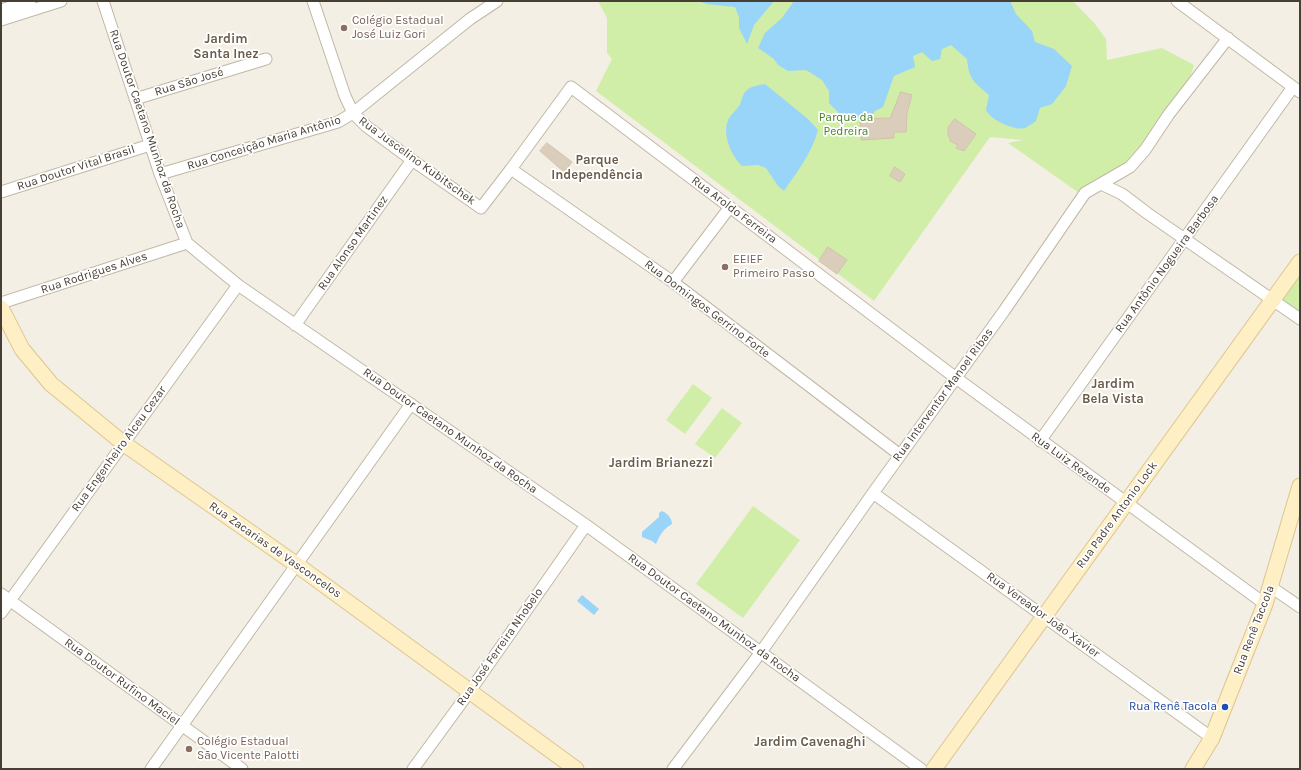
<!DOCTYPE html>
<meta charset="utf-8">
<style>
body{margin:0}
#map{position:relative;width:1301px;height:770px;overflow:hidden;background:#f4efe4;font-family:Karla,sans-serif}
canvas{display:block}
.frame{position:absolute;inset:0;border:2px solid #473f33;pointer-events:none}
</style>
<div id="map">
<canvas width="1301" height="770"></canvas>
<div class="frame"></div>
</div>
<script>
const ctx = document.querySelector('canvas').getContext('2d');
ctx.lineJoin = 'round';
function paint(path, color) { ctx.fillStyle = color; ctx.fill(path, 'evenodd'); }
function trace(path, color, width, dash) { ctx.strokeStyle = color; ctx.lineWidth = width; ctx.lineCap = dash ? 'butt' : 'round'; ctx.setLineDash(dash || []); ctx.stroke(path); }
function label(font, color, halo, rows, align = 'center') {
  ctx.font = font + ' Karla,sans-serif'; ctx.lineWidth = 3.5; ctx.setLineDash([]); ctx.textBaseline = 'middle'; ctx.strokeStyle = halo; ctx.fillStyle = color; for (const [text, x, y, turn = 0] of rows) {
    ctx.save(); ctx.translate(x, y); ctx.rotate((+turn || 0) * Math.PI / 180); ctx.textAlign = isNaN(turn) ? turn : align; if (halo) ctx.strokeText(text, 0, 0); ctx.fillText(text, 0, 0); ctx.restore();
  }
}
const green = new Path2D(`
 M 598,1 L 1073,1 L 1095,24 L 1106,39 L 1107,60 L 1162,48 L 1194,65 L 1189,80 L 1132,160 L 1079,193 L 1008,143 L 1023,140 L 990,137 L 874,301 L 596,91 L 612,59 L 607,53 L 607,18 Z
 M 1300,274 L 1300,313 L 1281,302 Z
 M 693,384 L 712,398 L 685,434 L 666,420 Z
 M 722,408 L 742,423 L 715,458 L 695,444 Z
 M 753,506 L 800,540 L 743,618 L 696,584 Z`);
const water = new Path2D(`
 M 698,1 L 774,1 L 754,25 L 747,44 L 739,28 L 739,17 L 735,7 L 707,4 Z
 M 794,1 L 1010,1 L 1016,14 L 1032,31 L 1035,42 L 1054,49 L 1072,66 L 1066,86 L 1052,104 L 1040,108 L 1036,121 C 1033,123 1029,126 1025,128 C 1014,131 991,120 986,110 L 989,95 C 974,82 969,80 967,59 L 951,45 L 942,49 L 940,59 L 932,61 L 922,52 L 913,56 L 915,67 L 894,76 L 883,107 L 875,111 L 870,118 L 854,119 L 844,118 L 829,103 L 829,91 L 822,80 L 806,70 L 788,71 L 778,65 L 774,59 L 758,48 L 765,33 L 782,18 Z
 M 765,84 L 808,119 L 818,130 C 812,153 797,172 784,191 L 778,186 L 766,168 L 758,165 L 742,166 C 731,155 721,133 729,118 C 732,114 736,110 739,106 C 742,102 742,95 745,92 C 750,86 759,85 765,84 Z
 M 662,511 C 667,513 672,518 672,524 C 663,529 660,535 656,544 L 652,541 L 642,537 L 642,532 L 659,517 L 659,513 Z
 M 582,595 L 599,609 L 594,615 L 577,601 Z`);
const building = new Path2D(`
 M 901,92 L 912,95 L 907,113 L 906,132 L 894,132 L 894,138 L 861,140 L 860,119 L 890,118 Z
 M 955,119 L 976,134 L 964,151 L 956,148 L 958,145 L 950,141 L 950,139 L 948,135 L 948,128 Z
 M 547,143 L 572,162 L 564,172 L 540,151 Z
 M 895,167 L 905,174 L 900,182 L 890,176 Z
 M 828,247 L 847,260 L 837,274 L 819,261 Z`);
const street = new Path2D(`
 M 103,1 L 160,174 L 187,243 L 238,285 L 586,525 L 921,769
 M 313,1 L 345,96 L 353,113 L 366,126 L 412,160 L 481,208 L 511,169 L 571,87 L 956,378 L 1265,604
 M 1177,1 L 1300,92
 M 1,10 L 30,1
 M 1,20 L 61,1
 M 135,99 L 266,59
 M 511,169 L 673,282 L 900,455
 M 160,174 L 338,122 L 353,113 L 470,19 L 497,1
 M 1101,184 L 1122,194 L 1147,213 L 1300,319
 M 1,192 L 150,145
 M 673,282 L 730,207
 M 1,303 L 187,243
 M 295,325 L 412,160
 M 1040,441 L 1293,87
 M 873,493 L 1212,738
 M 1271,587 L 1300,607
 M 1,594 L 242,769
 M 1,613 L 238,285
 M 151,769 L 411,404
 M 413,769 L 470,691 L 586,525
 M 673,769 L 761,652 L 873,493 L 1004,311 L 1085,193 L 1130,167 L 1145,150 L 1169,114 L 1228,38`);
const secondary = new Path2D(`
 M 1,308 L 22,349 L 51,384 L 123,443 L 297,565 L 576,769
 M 934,769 L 1300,262
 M 1193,769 L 1212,738 L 1265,604 L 1300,486`);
const markers = [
 [344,28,4,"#8d6e63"],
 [725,267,4,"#8d6e63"],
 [1225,707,4,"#1a4fb4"],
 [189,749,4,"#8d6e63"]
];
const educationNames = [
 ["Colégio Estadual",352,21],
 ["José Luiz Gori",352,35],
 ["EEIEF",733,260],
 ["Primeiro Passo",733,274],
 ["Colégio Estadual",197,742],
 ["São Vicente Palotti",197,756]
];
const streetNames = [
 ["Rua São José",189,82,-17],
 ["Rua Doutor Caetano Munhoz da Rocha",147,129,71],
 ["Rua Conceição Maria Antônio",264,143,-17],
 ["Rua Juscelino Kubitschek",417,161,36],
 ["Rua Doutor Vital Brasil",76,168,-18],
 ["Rua Aroldo Ferreira",734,210,37],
 ["Rua Alonso Martinez",353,243,-55],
 ["Rua Antônio Nogueira Barbosa",1167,264,-54],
 ["Rua Rodrigues Alves",94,273,-18],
 ["Rua Domingos Gerrino Forte",707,309,37],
 ["Rua Interventor Manoel Ribas",943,395,-54],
 ["Rua Doutor Caetano Munhoz da Rocha",450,431,35],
 ["Rua Engenheiro Alceu Cezar",119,449,-54],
 ["Rua Luiz Rezende",1071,463,36],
 ["Rua Padre Antonio Lock",1117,515,-54],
 ["Rua Zacarias de Vasconcelos",275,550,35],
 ["Rua Vereador João Xavier",1043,615,36],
 ["Rua Doutor Caetano Munhoz da Rocha",714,618,36],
 ["Rua Renê Taccola",1254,630,-69],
 ["Rua José Ferreira Nhobelo",500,647,-55],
 ["Rua Doutor Rufino Maciel",122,682,36]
];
const parkNames = [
 ["Parque da",846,118],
 ["Pedreira",846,132]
];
const transitNames = [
 ["Rua Renê Tacola",1217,707]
];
const neighbourhoodNames = [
 ["Jardim",226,39],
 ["Santa Inez",226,54],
 ["Parque",597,160],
 ["Independência",597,175],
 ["Jardim",1113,384],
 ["Bela Vista",1113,399],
 ["Jardim Brianezzi",661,463],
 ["Jardim Cavenaghi",810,742]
];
paint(green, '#d0eea8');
paint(water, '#99d4f9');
paint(building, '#dacdbb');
trace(building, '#d3c2ab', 1);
trace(street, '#c1b7a6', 13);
trace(secondary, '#dcc690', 17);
trace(street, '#fff', 11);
trace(secondary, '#ffefc4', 15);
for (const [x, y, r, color] of markers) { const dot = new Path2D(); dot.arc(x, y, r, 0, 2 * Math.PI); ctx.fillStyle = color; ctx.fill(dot); trace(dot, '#fff', 1.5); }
label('12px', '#785e54', '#fff', educationNames, 'left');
label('12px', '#473f33', '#fff', streetNames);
label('12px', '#478020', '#fff', parkNames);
label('12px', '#164399', '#fff', transitNames, 'right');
label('bold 13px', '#6b5d49', '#fff', neighbourhoodNames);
</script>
